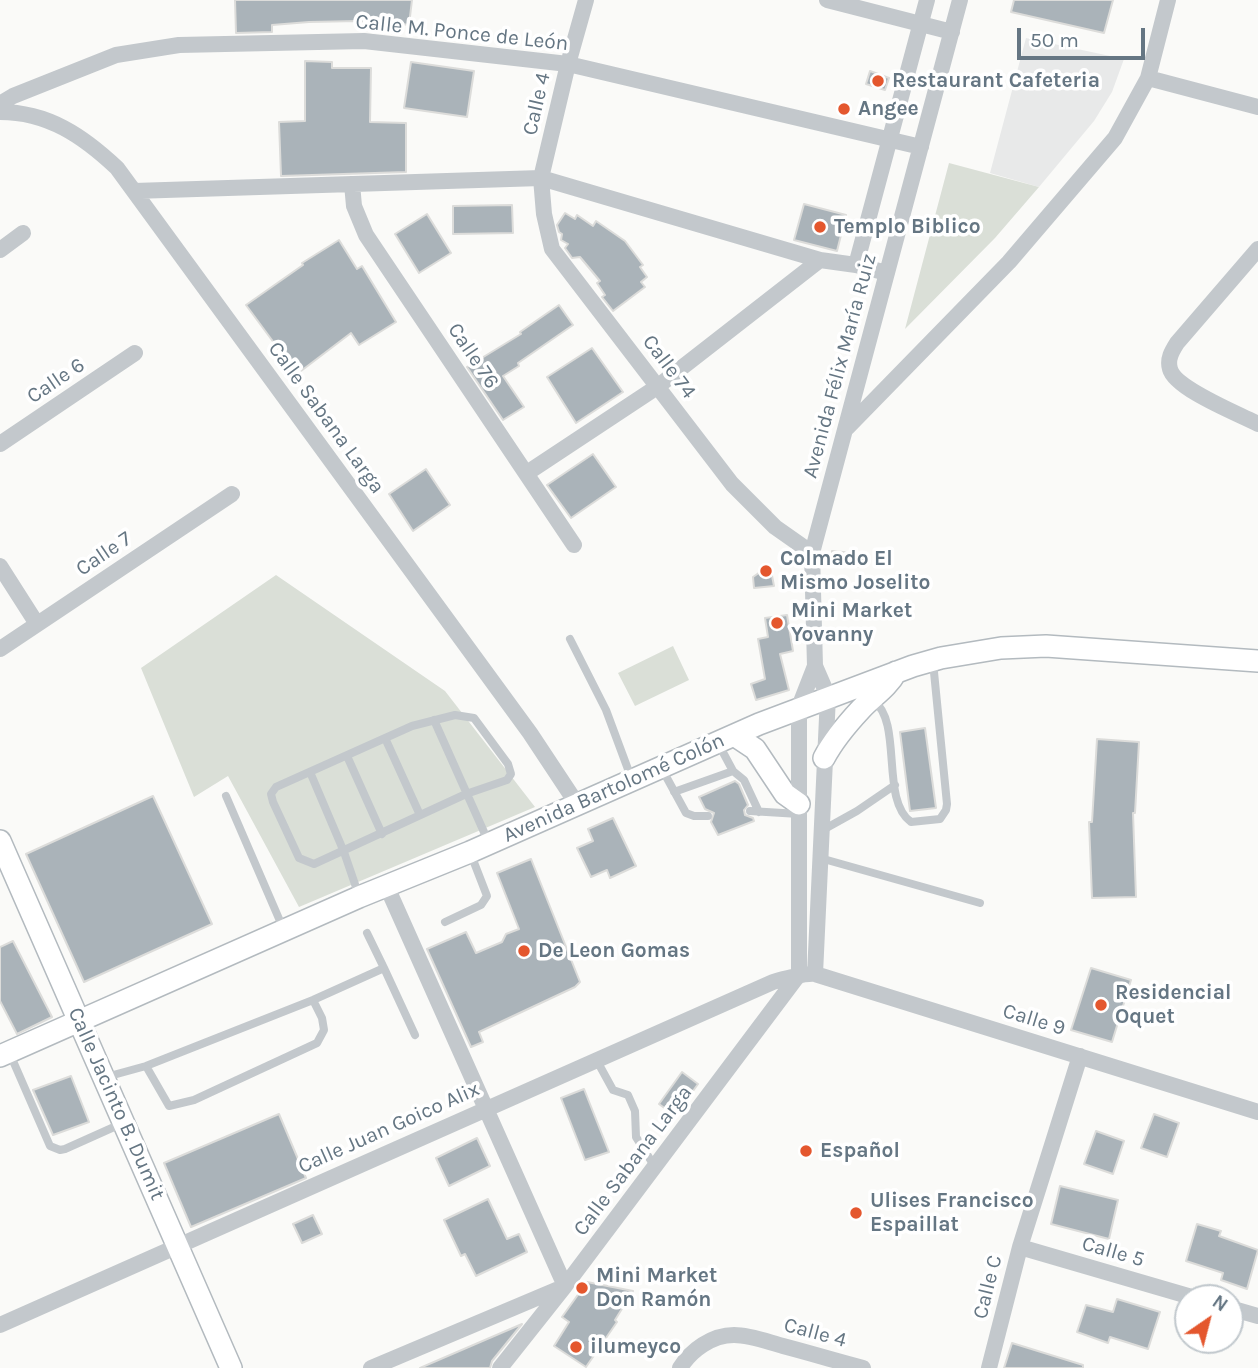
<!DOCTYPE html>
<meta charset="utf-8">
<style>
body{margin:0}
#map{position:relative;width:1258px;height:1368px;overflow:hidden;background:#fafaf8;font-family:Karla,sans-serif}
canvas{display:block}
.north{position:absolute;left:1174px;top:1284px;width:70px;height:70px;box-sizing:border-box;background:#fff;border:2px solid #c1c8cd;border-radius:50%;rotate:35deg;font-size:19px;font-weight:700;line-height:28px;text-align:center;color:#657683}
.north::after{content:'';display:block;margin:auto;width:24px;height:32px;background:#e4572e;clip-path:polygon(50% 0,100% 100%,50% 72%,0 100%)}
.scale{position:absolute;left:1017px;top:28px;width:128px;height:32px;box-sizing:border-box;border:4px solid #657683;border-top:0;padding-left:9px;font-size:21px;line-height:24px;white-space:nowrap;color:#657683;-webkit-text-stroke:5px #fff;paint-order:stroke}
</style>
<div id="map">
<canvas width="1258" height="1368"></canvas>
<div class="north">N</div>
<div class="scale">50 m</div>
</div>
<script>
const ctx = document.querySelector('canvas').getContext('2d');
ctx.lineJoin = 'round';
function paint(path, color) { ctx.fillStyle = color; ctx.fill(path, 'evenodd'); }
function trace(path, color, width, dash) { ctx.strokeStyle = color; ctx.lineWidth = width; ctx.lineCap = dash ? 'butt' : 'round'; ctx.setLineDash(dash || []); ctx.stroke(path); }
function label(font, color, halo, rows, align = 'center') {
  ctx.font = font + ' Karla,sans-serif'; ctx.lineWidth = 7; ctx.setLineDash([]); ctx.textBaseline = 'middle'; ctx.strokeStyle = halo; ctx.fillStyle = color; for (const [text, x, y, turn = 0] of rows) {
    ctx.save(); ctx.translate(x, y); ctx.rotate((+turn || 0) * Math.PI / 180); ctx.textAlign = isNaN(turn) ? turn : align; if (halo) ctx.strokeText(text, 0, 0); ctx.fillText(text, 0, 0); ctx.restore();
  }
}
const built = new Path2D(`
 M 1026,38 L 1124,59 L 1112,92 L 1094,121 L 1039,187 L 990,173 Z`);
const green = new Path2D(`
 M 949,163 L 1039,187 L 995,238 L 905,329 Z
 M 276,575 L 445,691 L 535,807 L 299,907 L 228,776 L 194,797 L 141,668 Z
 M 673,646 L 689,680 L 635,706 L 618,673 Z`);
const building = new Path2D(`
 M 235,0 L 412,0 L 409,25 L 379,21 L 379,24 L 358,21 L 309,22 L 272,25 L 272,32 L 236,33 Z
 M 1014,0 L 1113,0 L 1104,33 L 1011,12 Z
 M 305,61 L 332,62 L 332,68 L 371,68 L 370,122 L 406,123 L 406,172 L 281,176 L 279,122 L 305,121 Z
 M 411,62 L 474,71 L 467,117 L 404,108 Z
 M 870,71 L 889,78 L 885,90 L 866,84 Z
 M 804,204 L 846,215 L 837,251 L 794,240 Z
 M 512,205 L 513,233 L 453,234 L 453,206 Z
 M 565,213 L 575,219 L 577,215 L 593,226 L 596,221 L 625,241 L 643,265 L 640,267 L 647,277 L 641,282 L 645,287 L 613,311 L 602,297 L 605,295 L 597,283 L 600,281 L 580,257 L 572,258 L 565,248 L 568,244 L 561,240 L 562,234 L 559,232 L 557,225 Z
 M 427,214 L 451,253 L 419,273 L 395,234 Z
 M 339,240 L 357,269 L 362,266 L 396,322 L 359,345 L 351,333 L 297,374 L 246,305 L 303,265 L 302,263 Z
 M 559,305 L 573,325 L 518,363 L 519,366 L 503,376 L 524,407 L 503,420 L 467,367 L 521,334 L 520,332 Z
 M 592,348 L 623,392 L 576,423 L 547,377 Z
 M 593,454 L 616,487 L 571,518 L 547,485 Z
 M 426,469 L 450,505 L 413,531 L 389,494 Z
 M 832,551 L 865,554 L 864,567 L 832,564 Z
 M 770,565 L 774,586 L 754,588 L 753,577 Z
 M 787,615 L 793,651 L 780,654 L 789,690 L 756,700 L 751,684 L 765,679 L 758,639 L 768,637 L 765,618 Z
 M 925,728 L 936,808 L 910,811 L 900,732 Z
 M 1097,739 L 1139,742 L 1135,813 L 1133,813 L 1136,897 L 1092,898 L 1089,822 L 1092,822 Z
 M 735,781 L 739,784 L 748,805 L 744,810 L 745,815 L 753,818 L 754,821 L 718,835 L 711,822 L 714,813 L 705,809 L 699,797 Z
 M 153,796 L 212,924 L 84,982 L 26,854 Z
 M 613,818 L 636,866 L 610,878 L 607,870 L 591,877 L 577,848 L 593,841 L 588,829 Z
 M 531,859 L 580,982 L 575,987 L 479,1032 L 483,1042 L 471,1047 L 427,949 L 466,932 L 476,953 L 502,942 L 506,934 L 519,929 L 497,873 Z
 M 13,941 L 52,1017 L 17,1034 L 0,1001 L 0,947 Z
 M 1091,968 L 1131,980 L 1112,1042 L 1071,1030 Z
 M 682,1072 L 698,1084 L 675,1116 L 659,1104 Z
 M 71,1076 L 89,1122 L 53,1135 L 33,1090 Z
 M 584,1089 L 609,1152 L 585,1160 L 561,1098 Z
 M 279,1114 L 306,1178 L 191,1227 L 164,1163 Z
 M 1154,1114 L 1179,1123 L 1167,1157 L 1141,1148 Z
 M 1096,1131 L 1124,1141 L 1113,1174 L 1084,1164 Z
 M 477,1138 L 490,1166 L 449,1186 L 436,1158 Z
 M 1060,1186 L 1118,1200 L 1109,1239 L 1051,1224 Z
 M 488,1199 L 507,1239 L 519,1234 L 527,1252 L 476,1276 L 465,1254 L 461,1256 L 444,1220 Z
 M 313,1215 L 322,1234 L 302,1243 L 293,1224 Z
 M 1197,1224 L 1221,1231 L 1219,1236 L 1258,1250 L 1247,1289 L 1221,1280 L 1223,1273 L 1186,1261 Z
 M 587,1282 L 633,1291 L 615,1320 L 617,1322 L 586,1367 L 554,1346 L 569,1322 L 562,1317 Z
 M 1117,1299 L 1160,1312 L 1148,1349 L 1110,1337 L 1108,1343 L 1077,1332 L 1086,1305 L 1113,1312 Z
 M 522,1324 L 492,1361 L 490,1368 L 420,1368 Z
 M 1012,1343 L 1083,1365 L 1083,1368 L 1004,1368 Z`);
const lane = new Path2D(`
 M 570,639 L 606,710 L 632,780
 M 874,701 C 903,723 880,800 911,822 L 940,819 L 946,810 L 947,804 L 933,662
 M 455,715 L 474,718 L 508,764 L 511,774 L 507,780 L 466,794 L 314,864 L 299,858 L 273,802 L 271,794 L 276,787 L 412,726 Z
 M 434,720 L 488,841
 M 385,738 L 420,815
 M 718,743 L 733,771 L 744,780 L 759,812
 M 347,756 L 382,834
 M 662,769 L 686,813 L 694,816 L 708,816
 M 310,772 L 344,852 L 359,896
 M 674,792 L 733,771
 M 226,796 L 283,928
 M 750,811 L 799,814
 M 821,831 L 857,811 L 895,785
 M 820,858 L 980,903
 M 445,922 L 481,905 L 487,896 L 470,852
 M 384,968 L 415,1035
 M 10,1054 L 50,1146 L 60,1150 L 65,1149 L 123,1123
 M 596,1059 L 613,1090 L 628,1095 L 635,1111 L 636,1137 L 655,1167
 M 146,1066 L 169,1106 L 194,1100 L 317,1043 L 324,1030 L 322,1018 L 313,1000
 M 106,1077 L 146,1066 L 313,1000 L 384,968 L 367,933`);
const street = new Path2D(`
 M 586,0 L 568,64 L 541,178 L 544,214 L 552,249 L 732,484 L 775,527 L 812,553
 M 827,0 L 952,32
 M 1148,78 L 1258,107
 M 0,104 L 13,96 L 116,55 L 179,45 L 364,41 L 568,64 L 921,147
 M 0,112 C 48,112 83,136 117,168 L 530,733 L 577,804
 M 352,184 L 354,206 L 366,235 L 574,545
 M 134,191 L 541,178 L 820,260 L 856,265 L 887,273
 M 1258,249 L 1177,343 C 1172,351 1167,359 1170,369 C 1175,389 1239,414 1258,424
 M 0,250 L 23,233
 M 856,265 L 927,0
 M 847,428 L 1009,262 L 1115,138 L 1148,78 L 1168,0
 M 0,444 L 135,353
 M 527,473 L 657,387 L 820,260
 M 0,566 L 37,624
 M 0,649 L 232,494
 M 815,666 L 828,696 L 815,974
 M 387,887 L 565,1286
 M 799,976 L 799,707 L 815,666 L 812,553 L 960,0
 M 1020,1247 L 1195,1298
 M 1230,1308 L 1258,1316
 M 0,1325 L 773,982 C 782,979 806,973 815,974 L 1258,1112
 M 371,1368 L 563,1287
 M 500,1368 L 565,1286 L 797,977
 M 680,1368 C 691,1350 712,1335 734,1335 C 750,1335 768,1342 783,1346 C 810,1353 836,1361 863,1368
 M 989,1368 L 1020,1247 L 1080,1056`);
const secondary = new Path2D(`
 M 734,735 L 755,749 L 785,794 L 799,804
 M 824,758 C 834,739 847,724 861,709 C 873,696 887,688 896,672
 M 0,841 L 231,1368
 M 0,1056 L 359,897 L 470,852 L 759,724 L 913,666 L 941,658 L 1001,648 L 1046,646 L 1258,661`);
const markers = [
 [878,81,7,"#e4572e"],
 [844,109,7,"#e4572e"],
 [820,227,7,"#e4572e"],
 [766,571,7,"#e4572e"],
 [777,623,7,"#e4572e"],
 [524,951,7,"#e4572e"],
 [1101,1005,7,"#e4572e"],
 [806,1151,7,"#e4572e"],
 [856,1213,7,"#e4572e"],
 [582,1288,7,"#e4572e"],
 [576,1347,7,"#e4572e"]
];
const streetNames = [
 ["Calle M. Ponce de León",462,33,6],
 ["Calle 4",537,104,-77],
 ["Calle 76",473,356,56],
 ["Avenida Félix María Ruiz",840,366,-75],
 ["Calle 74",669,367,53],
 ["Calle 6",56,381,-34],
 ["Calle Sabana Larga",326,418,54],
 ["Calle 7",104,554,-34],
 ["Avenida Bartolomé Colón",614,788,-24],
 ["Calle 9",1034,1020,17],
 ["Calle Jacinto B. Dumit",116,1104,66],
 ["Calle Juan Goico Alix",389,1128,-24],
 ["Calle Sabana Larga",633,1161,-53],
 ["Calle 5",1113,1252,16],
 ["Calle C",988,1287,-76],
 ["Calle 4",815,1333,15]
];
const poiNames = [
 ["Restaurant Cafeteria",892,81],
 ["Angee",858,109],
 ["Templo Biblico",834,227],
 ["Colmado El",780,559],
 ["Mismo Joselito",780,583],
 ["Mini Market",791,611],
 ["Yovanny",791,635],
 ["De Leon Gomas",538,951],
 ["Residencial",1115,993],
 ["Oquet",1115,1017],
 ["Español",820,1151],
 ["Ulises Francisco",870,1201],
 ["Espaillat",870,1225],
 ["Mini Market",596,1276],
 ["Don Ramón",596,1300],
 ["ilumeyco",590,1347]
];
paint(built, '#e8e9e9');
paint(green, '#dadfd7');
paint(building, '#aab3b9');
trace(building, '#dcdcda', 2);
trace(secondary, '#b3babf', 24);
trace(lane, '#c3c8cc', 8);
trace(street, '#c3c8cc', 16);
trace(secondary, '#fff', 21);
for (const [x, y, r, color] of markers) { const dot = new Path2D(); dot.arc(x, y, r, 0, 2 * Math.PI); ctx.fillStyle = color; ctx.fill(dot); trace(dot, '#fff', 2.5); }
label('21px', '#657683', '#fff', streetNames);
label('bold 21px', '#657683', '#fff', poiNames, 'left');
</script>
